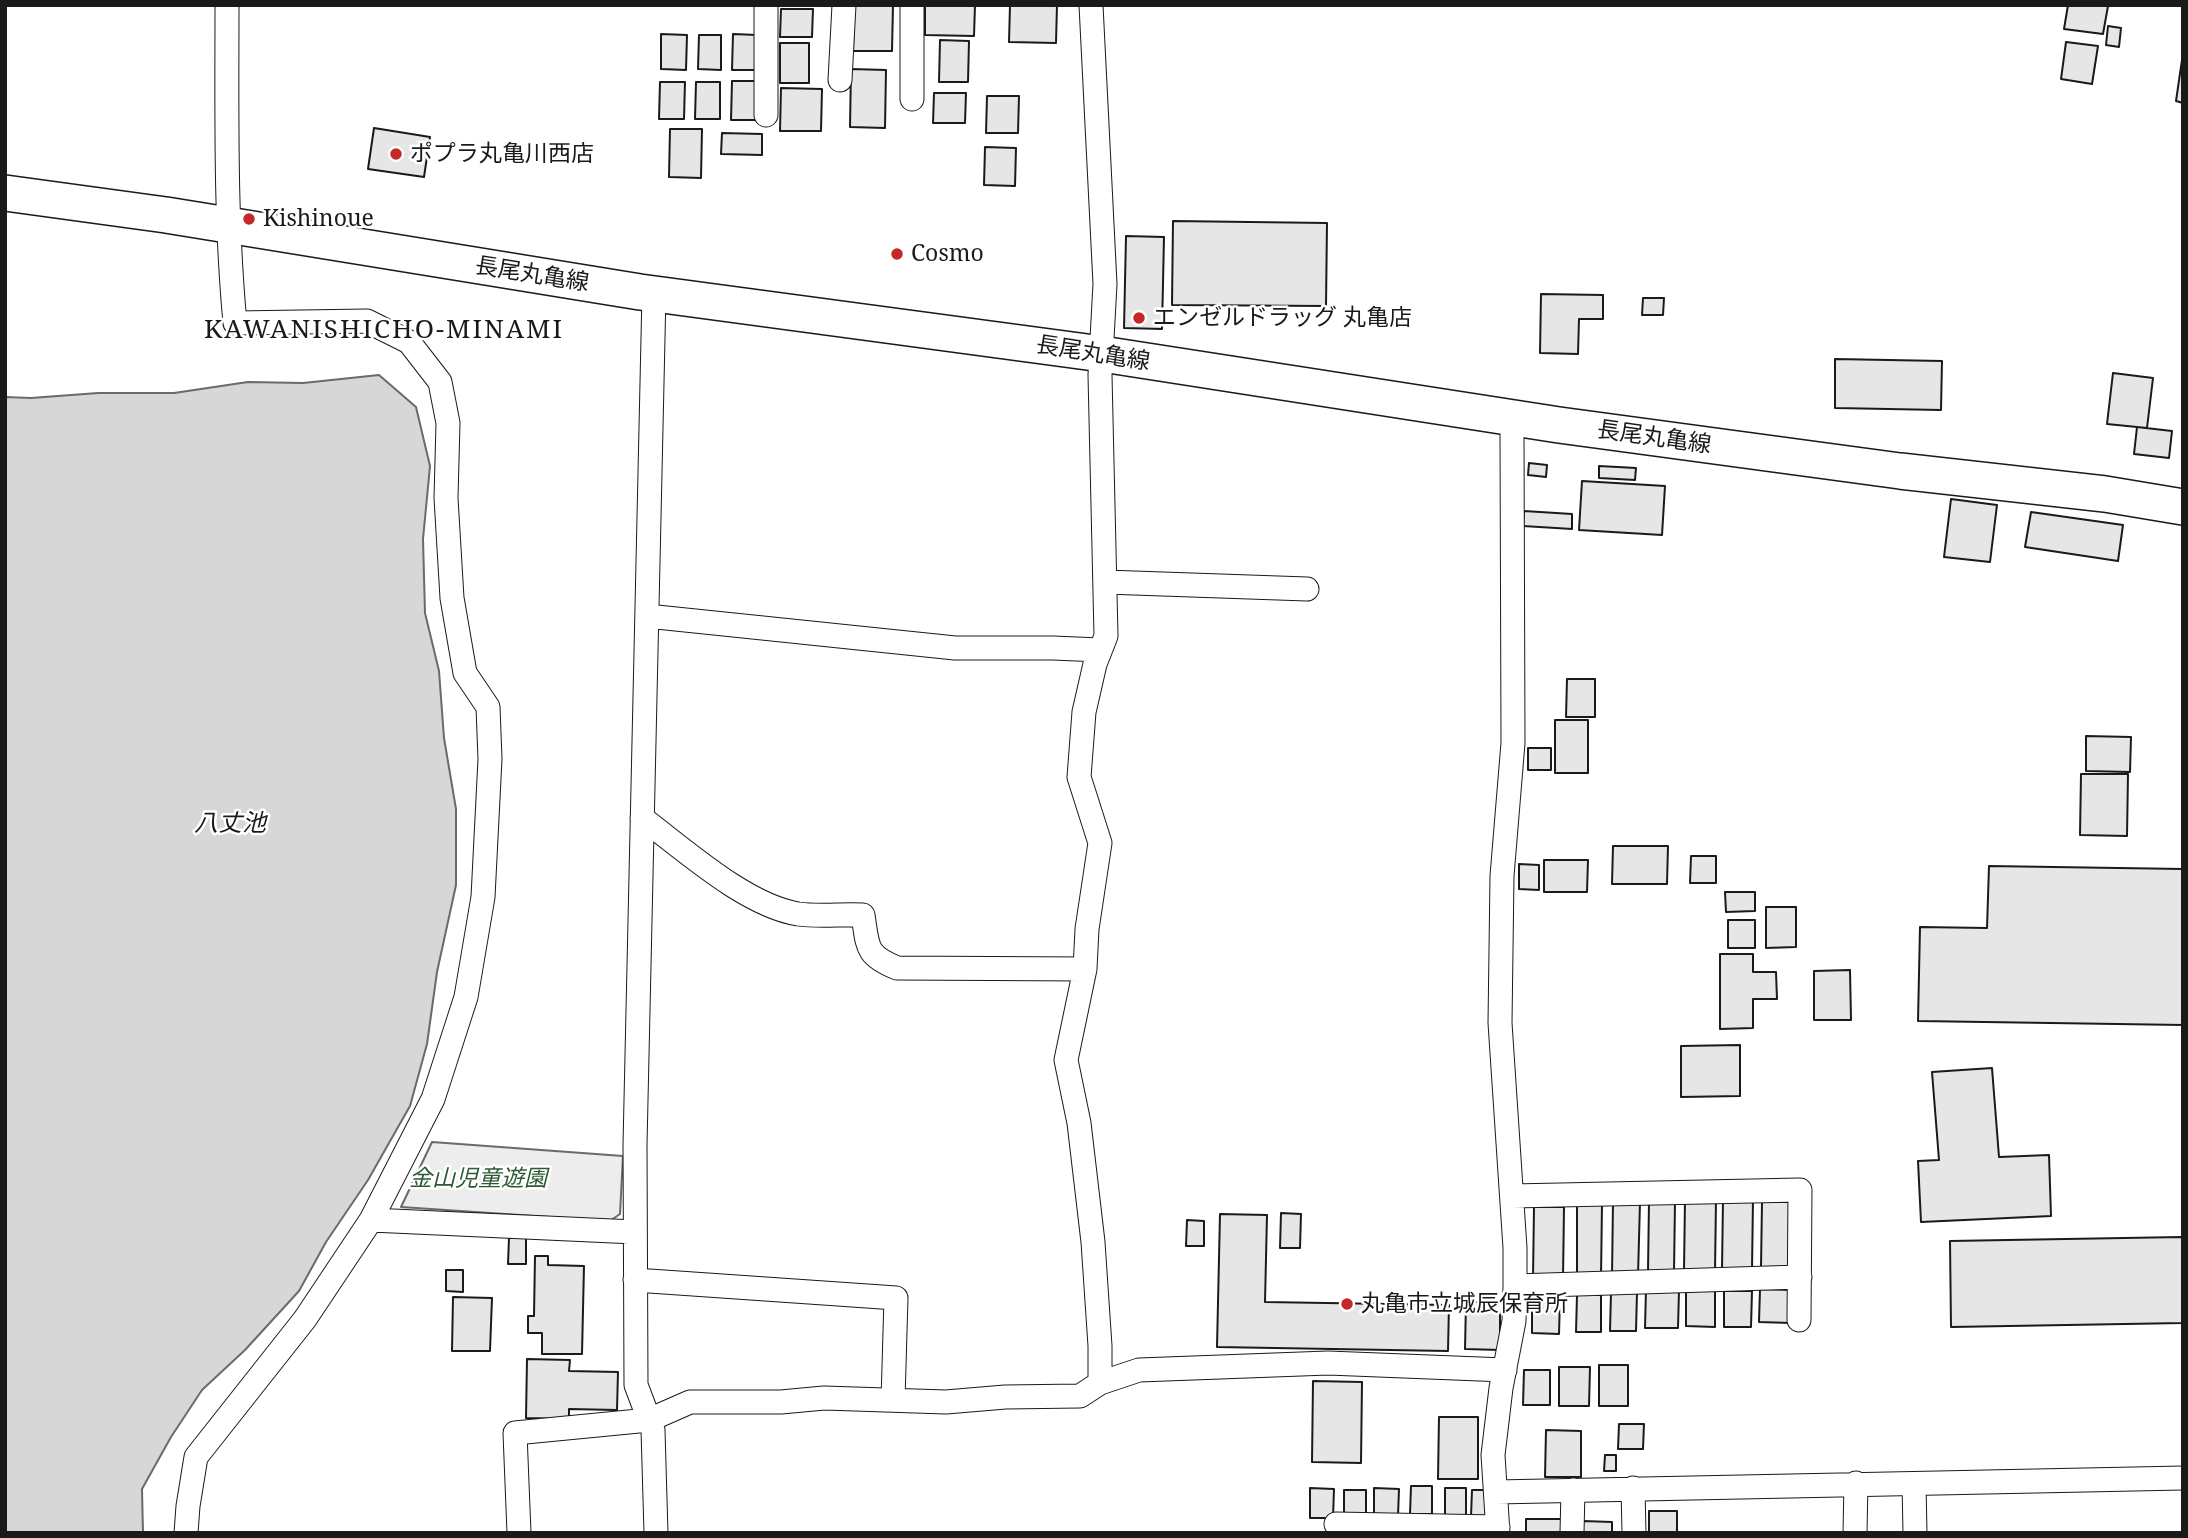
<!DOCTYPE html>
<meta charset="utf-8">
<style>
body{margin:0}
#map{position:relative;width:2188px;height:1538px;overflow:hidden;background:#fff;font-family:"Noto Serif",serif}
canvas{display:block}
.frame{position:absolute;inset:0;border:7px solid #1a1a1a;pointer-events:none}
</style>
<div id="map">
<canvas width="2188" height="1538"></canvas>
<div class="frame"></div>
</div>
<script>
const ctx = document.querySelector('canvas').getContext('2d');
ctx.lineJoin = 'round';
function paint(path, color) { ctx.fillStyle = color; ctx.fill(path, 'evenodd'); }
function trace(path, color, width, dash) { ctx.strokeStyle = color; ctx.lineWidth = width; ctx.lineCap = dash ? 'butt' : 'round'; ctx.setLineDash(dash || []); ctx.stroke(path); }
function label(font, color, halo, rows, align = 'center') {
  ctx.font = font + ' "Noto Serif","Noto Sans JP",serif'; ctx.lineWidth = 5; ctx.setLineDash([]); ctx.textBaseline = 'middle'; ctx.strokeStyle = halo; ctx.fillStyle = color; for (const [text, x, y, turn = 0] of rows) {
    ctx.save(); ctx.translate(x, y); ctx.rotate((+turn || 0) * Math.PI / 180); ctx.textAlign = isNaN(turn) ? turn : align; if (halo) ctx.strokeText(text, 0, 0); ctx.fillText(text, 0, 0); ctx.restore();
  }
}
const built = new Path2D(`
 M 432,1142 L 623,1156 L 620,1214 L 610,1221 L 401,1207 Z`);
const water = new Path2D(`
 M 379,375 L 416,407 L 430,466 L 423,539 L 425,613 L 439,671 L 444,738 L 456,809 L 456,885 L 437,972 L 427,1044 L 410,1106 L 368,1180 L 326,1242 L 299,1291 L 245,1350 L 202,1390 L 171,1437 L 142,1489 L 143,1533 L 5,1533 L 5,397 L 31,398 L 98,393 L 174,393 L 248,382 L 303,383 Z`);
const building = new Path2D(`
 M 854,5 L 893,5 L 892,51 L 853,51 Z
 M 925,5 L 975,5 L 974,36 L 925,35 Z
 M 1010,5 L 1057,5 L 1056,43 L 1009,42 Z
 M 2068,5 L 2108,6 L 2103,34 L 2064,29 Z
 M 781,9 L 813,9 L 812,37 L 780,37 Z
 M 2108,26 L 2121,28 L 2119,47 L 2106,45 Z
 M 661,34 L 687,35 L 686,70 L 661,69 Z
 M 733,34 L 757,35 L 756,70 L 732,70 Z
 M 699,35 L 721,35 L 721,70 L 698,69 Z
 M 940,40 L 969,41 L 968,82 L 939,82 Z
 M 2066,42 L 2098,46 L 2092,84 L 2061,79 Z
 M 780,43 L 809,43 L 809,83 L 780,83 Z
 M 2183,53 L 2183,103 L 2176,101 Z
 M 851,69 L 886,70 L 885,128 L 850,127 Z
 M 732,81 L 757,81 L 756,120 L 731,120 Z
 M 660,82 L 685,82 L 684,119 L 659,119 Z
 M 696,82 L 720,82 L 720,119 L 695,119 Z
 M 781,88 L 822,89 L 821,131 L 780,131 Z
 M 934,93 L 966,93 L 965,123 L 933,123 Z
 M 987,96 L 1019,96 L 1018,133 L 986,133 Z
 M 374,128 L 430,137 L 424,177 L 368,169 Z
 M 670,129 L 702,129 L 701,178 L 669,177 Z
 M 722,133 L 762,134 L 762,155 L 721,154 Z
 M 985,147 L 1016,148 L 1015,186 L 984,185 Z
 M 1173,221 L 1327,223 L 1326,306 L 1172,305 Z
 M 1126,236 L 1164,237 L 1162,329 L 1124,328 Z
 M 1541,294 L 1603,295 L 1603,319 L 1579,319 L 1578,354 L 1540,353 Z
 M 1643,298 L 1664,298 L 1663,315 L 1642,315 Z
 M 1835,359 L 1942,361 L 1941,410 L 1835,408 Z
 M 2113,373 L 2153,378 L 2147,428 L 2107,424 Z
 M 2137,427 L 2172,431 L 2169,458 L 2134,454 Z
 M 1529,463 L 1547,465 L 1546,477 L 1528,475 Z
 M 1599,466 L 1636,468 L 1635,480 L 1599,478 Z
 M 1582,481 L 1665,486 L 1662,535 L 1579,530 Z
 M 1951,499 L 1997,505 L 1990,562 L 1944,557 Z
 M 1524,511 L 1572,514 L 1572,529 L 1523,526 Z
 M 2031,512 L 2123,525 L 2118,561 L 2025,547 Z
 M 1567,679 L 1595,679 L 1595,717 L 1566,717 Z
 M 1555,720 L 1588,720 L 1588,773 L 1555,773 Z
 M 2086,736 L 2131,737 L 2130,772 L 2086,771 Z
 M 1528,748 L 1551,748 L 1551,770 L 1528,770 Z
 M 2081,774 L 2128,774 L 2127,836 L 2080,835 Z
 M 1613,846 L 1668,846 L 1667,884 L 1612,884 Z
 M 1691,856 L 1716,856 L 1716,883 L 1690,883 Z
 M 1544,860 L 1588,860 L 1587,892 L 1544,892 Z
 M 1519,864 L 1539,865 L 1539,890 L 1519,889 Z
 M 1989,866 L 2183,869 L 2183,1025 L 1918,1021 L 1920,927 L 1987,928 Z
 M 1725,892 L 1755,892 L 1755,911 L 1726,912 Z
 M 1766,907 L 1796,907 L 1796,947 L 1766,948 Z
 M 1728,920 L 1755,920 L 1755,948 L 1728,948 Z
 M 1720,954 L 1753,954 L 1753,972 L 1776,972 L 1777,999 L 1753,999 L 1753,1028 L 1720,1029 Z
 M 1850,970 L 1851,1020 L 1814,1020 L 1814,971 Z
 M 1740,1045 L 1740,1096 L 1681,1097 L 1681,1046 Z
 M 1992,1068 L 1999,1157 L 2049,1155 L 2051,1216 L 1921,1222 L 1918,1161 L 1939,1160 L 1932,1072 Z
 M 1685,1199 L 1716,1199 L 1715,1272 L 1684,1271 Z
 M 1723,1199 L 1753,1199 L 1752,1270 L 1722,1270 Z
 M 1649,1201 L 1675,1201 L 1674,1272 L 1648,1272 Z
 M 1613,1202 L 1640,1202 L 1638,1276 L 1612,1276 Z
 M 1762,1202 L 1792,1202 L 1792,1267 L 1761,1267 Z
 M 1577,1204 L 1602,1204 L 1601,1277 L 1577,1277 Z
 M 1534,1207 L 1564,1207 L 1563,1279 L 1533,1278 Z
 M 1281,1213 L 1301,1214 L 1300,1248 L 1280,1248 Z
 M 1220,1214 L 1267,1215 L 1265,1302 L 1449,1305 L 1448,1351 L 1217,1347 Z
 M 1187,1220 L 1204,1221 L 1204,1246 L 1186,1246 Z
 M 2182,1237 L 2183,1323 L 1951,1327 L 1950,1241 Z
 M 509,1238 L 526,1238 L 526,1264 L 508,1264 Z
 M 535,1256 L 548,1256 L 548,1265 L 584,1266 L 582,1354 L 542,1354 L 542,1333 L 528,1333 L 528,1316 L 534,1316 Z
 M 446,1270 L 463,1270 L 463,1292 L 446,1291 Z
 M 1646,1289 L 1679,1290 L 1678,1328 L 1645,1328 Z
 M 1760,1289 L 1792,1290 L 1791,1323 L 1759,1322 Z
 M 1686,1290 L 1715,1290 L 1715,1327 L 1686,1326 Z
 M 1724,1291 L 1752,1291 L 1751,1327 L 1724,1327 Z
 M 1611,1293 L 1637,1293 L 1636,1331 L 1610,1331 Z
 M 1577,1295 L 1601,1295 L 1601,1332 L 1576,1332 Z
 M 453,1297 L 492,1298 L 490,1351 L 452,1351 Z
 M 1532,1298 L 1560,1298 L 1559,1334 L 1532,1333 Z
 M 1466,1302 L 1490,1302 L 1490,1312 L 1500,1312 L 1500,1350 L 1465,1349 Z
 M 527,1359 L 570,1360 L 569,1371 L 618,1372 L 617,1410 L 569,1409 L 569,1419 L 526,1418 Z
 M 1599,1365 L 1628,1365 L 1628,1406 L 1599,1406 Z
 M 1559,1367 L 1590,1367 L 1589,1406 L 1559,1406 Z
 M 1524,1370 L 1550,1370 L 1550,1405 L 1523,1405 Z
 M 1313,1381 L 1362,1382 L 1361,1463 L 1312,1462 Z
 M 1439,1417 L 1478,1417 L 1478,1479 L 1438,1479 Z
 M 1619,1424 L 1644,1424 L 1643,1449 L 1618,1449 Z
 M 1546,1430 L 1581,1431 L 1581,1477 L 1545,1477 Z
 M 1605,1455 L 1616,1455 L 1616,1471 L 1604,1471 Z
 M 1411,1486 L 1432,1486 L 1432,1514 L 1410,1514 Z
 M 1310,1488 L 1334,1489 L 1333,1518 L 1310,1518 Z
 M 1374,1488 L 1399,1489 L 1398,1516 L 1374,1515 Z
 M 1445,1488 L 1466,1488 L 1466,1516 L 1445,1516 Z
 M 1344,1490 L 1366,1490 L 1366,1517 L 1344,1517 Z
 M 1472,1490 L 1487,1490 L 1487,1516 L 1471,1516 Z
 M 1649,1511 L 1677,1511 L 1677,1533 L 1649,1533 Z
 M 1526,1519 L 1561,1519 L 1561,1533 L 1526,1533 Z
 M 1583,1521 L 1612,1522 L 1612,1533 L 1583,1533 Z`);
const minor = new Path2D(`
 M 912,5 L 912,99
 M 1091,5 L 1105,284 L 1100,375 L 1106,636 L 1095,664 L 1084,712 L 1079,777 L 1100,843 L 1087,929 L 1085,969 L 1066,1060 L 1079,1123 L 1093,1242 L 1100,1346 L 1100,1383
 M 840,80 L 844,5
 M 766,115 L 766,5
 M 654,293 L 635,1145 L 636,1385 L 653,1430 L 656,1533
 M 1105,582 L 1307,589
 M 647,616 L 955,648 L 1053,648 L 1100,650
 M 642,818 C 685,850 745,905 798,914 C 819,917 842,914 863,915 C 868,947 865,955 897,968 L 1085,969
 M 1512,1196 L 1800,1190 L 1799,1320
 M 371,1220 L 635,1232
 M 635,1280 L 896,1298 L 893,1400
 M 1515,1286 L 1800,1277
 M 1914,1484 L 1915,1533
 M 1633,1488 L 1634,1533
 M 1496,1492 L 2183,1478
 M 1336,1524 L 1498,1527
 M 186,1533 L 188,1506 L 196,1457 L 305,1319 L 371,1220 L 433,1099 L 466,997 L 483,897 L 490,759 L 488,707 L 465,673 L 452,598 L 446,498 L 448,423 L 440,382 L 409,342 L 367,321 L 235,323 C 225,217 227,111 227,5
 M 519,1533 L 515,1433 L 649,1420 L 690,1402 L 781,1402 L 824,1398 L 946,1402 L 1005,1397 L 1080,1396 L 1100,1383 L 1139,1370 L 1328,1363 L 1505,1370
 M 1498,1533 L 1493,1455 L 1501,1388 L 1514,1321 L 1515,1286 L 1515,1248 L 1500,1023 L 1502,876 L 1513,743 L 1512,435 L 1514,418
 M 1572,1533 L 1573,1490
 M 1855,1533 L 1856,1483`);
const primary = new Path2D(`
 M 5,193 L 166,215 L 640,292 L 1102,354 L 1559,425 L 1900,471 L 2105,494 L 2183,507`);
const markers = [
 [396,154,7,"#c62828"],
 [249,219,7,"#c62828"],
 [897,254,7,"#c62828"],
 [1139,318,7,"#c62828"],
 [1347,1304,7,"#c62828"]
];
const poiNames = [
 ["ポプラ丸亀川西店",410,154],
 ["Kishinoue",263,219],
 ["Cosmo",911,254],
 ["エンゼルドラッグ 丸亀店",1153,318],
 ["丸亀市立城辰保育所",1361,1304]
];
const streetNames = [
 ["長尾丸亀線",532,275,9],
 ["長尾丸亀線",1093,354,9],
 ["長尾丸亀線",1654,438,8]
];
const parkNames = [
 ["金山児童遊園",478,1179]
];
const waterNames = [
 ["八丈池",230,824]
];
const quarterNames = [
 ["KAWANISHICHO-MINAMI",384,331]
];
paint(built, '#ededed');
trace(built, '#6a6a6a', 2);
paint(water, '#d7d7d7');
trace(water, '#6a6a6a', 2);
paint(building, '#e6e6e6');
trace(building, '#1a1a1a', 2);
trace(minor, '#1a1a1a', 25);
trace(primary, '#1a1a1a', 38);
trace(minor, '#fff', 23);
trace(primary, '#fff', 35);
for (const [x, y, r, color] of markers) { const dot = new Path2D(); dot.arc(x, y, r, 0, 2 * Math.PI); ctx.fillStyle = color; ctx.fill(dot); trace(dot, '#fff', 2.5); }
label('23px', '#1a1a1a', '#fff', poiNames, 'left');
label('23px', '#1a1a1a', '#fff', streetNames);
label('italic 23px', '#2b5a34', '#fff', parkNames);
label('italic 24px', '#1a1a1a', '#fff', waterNames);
ctx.letterSpacing = '2px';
label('26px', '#1a1a1a', '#fff', quarterNames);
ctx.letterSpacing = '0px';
</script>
